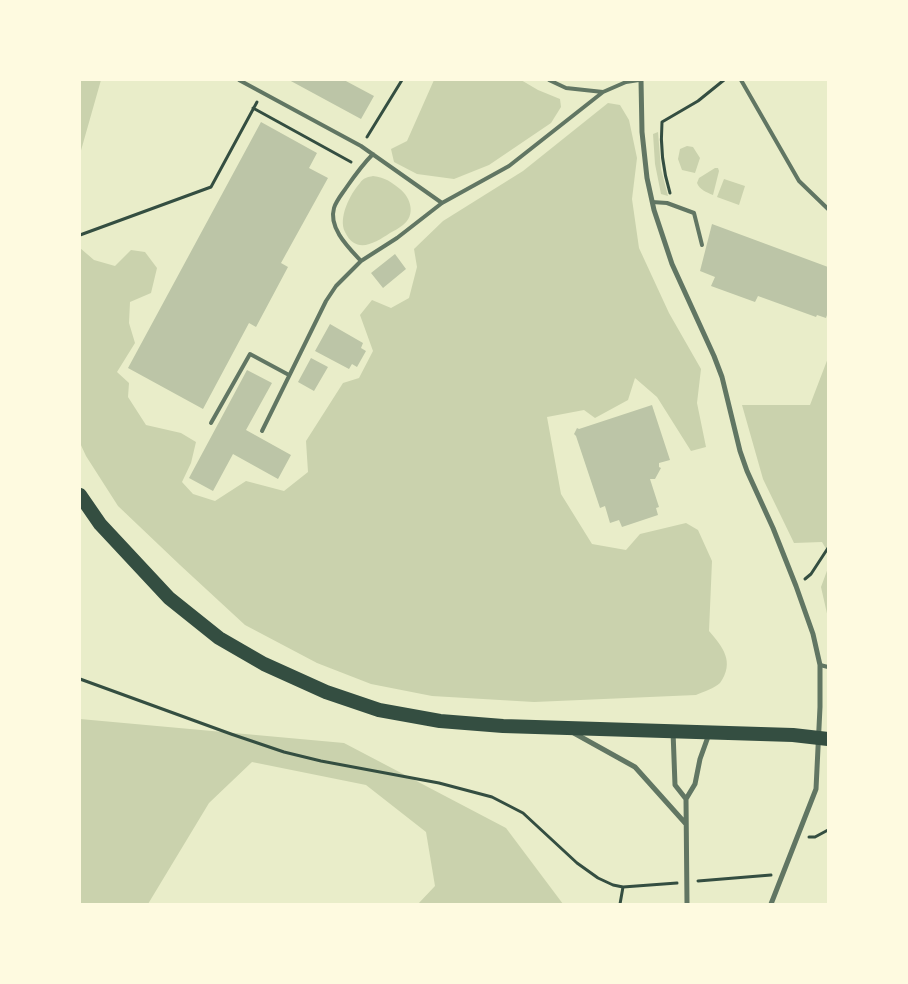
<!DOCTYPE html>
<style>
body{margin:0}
#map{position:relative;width:908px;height:984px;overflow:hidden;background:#e9edc9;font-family:"Fira Sans Condensed",sans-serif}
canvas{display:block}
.frame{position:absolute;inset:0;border:81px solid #fefae0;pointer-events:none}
</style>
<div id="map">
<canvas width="908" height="984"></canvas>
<div class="frame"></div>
</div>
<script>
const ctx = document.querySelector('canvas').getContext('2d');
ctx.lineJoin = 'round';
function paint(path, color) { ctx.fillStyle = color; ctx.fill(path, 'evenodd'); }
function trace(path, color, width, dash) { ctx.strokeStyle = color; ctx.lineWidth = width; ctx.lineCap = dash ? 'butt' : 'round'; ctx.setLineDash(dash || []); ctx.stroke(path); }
const green = new Path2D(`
 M 80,80 L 101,80 L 80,154 Z
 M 434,80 L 521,80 L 538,90 L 560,99 L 561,107 L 551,123 L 489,165 L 454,179 L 417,174 L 394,162 L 391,149 L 407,141 Z
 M 608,103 L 620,105 L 629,120 L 637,158 L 632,199 L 639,248 L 669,313 L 701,369 L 697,403 L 706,447 L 691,451 L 657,397 L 635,378 L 628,400 L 595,418 L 584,410 L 547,417 L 561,494 L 592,544 L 626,550 L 640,534 L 686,523 L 698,530 L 712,561 L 709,631 C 723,647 735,662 720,683 C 715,688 703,692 696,695 L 534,702 L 432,696 L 371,684 L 317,663 L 245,625 L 180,565 L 118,506 L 86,456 L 80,443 L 80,248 L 94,260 L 115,266 L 131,250 L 145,252 L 157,268 L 151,293 L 130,302 L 129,323 L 135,343 L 117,372 L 129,383 L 128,397 L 146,425 L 181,433 L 196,442 L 191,463 L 182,482 L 193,494 L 215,501 L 246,481 L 284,491 L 308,472 L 306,441 L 343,383 L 359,378 L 373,351 L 360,315 L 372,300 L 391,308 L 409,298 L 417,267 L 414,249 L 443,221 L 523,171 Z
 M 658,132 L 661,169 L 668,196 L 661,194 L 655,164 L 653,134 Z
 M 687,146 L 693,147 L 700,158 L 695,173 L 682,170 L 678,159 L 680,149 Z
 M 715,168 L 718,168 L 719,171 L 713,195 C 706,192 700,190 697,183 L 699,178 Z
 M 373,176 C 386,178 390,181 400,189 C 411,198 416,215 403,225 C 399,228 394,231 390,233 C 375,243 356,255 345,232 C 338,218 350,194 360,183 C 363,178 368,177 373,176 Z
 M 724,179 L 745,186 L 739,205 L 717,197 Z
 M 828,358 L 828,552 L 822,542 L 794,543 L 763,479 L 742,405 L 810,405 Z
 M 828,568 L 828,618 L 821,587 Z
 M 80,719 L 344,743 L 506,828 L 563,904 L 418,904 L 435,886 L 426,832 L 366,785 L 252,762 L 209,803 L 148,904 L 80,904 Z`);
const building = new Path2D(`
 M 289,80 L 344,80 L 374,96 L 361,119 Z
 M 261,122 L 317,153 L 309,168 L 328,178 L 281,263 L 288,267 L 256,327 L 249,323 L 203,409 L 128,368 Z
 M 712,224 L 828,267 L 828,312 L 826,318 L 817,315 L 816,317 L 758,296 L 755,302 L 711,286 L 715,277 L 700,271 Z
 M 395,254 L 406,269 L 383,288 L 371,273 Z
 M 330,324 L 363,343 L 361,348 L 366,351 L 357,367 L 352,364 L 349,369 L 315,351 Z
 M 311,358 L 328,367 L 314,391 L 298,382 Z
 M 247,370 L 272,383 L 246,430 L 291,455 L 278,479 L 233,454 L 213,491 L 189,478 Z
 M 652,405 L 670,460 L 659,463 L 659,467 L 661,468 L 655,479 L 650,479 L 659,507 L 656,508 L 658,515 L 622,527 L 619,520 L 610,523 L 605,506 L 600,508 L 576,436 L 574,434 L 577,428 L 579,429 Z`);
const path = new Path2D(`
 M 253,108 L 351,162
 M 367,137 L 402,80
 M 670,193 C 663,170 660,146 662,122 L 698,101 L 724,80
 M 80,235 L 211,187 L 257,102
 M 805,579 L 811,574 L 828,548
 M 80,679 L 231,734 L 284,752 L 321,761 L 439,783 L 492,797 L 523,813 L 577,863 L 598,878 L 613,885 L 623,887 L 677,883
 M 809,837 L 815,837 L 828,830
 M 698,881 L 771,875
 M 620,904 L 623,887`);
const service = new Path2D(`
 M 239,80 L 361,146 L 442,203
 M 549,80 L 566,88 L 603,92
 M 741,80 L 799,181 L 828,209
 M 652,202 L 667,203 L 694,213 L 702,245
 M 361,261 C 349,248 328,228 334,208 C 336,201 342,194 346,188 C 355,175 362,165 373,154
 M 211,423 L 250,354 L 289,375
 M 262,431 L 326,301 L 336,286 L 361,261 L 397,238 L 442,203 L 509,166 L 603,92 L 626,82 L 639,80
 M 820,665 L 828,667`);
const minor = new Path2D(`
 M 641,80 L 642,132 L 647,178 L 654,210 L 672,264 L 714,356 L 722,377 L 740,451 L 747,471 L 773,528 L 796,586 L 813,634 L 820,665 L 820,707 L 816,789 L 771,904
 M 673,731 L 675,785 L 686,799
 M 572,732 L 635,767 L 686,824
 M 687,904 L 686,799 L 695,784 L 700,759 L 709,734`);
const trunk = new Path2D(`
 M 80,495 L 100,524 L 169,598 L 219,638 L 264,664 L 326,692 L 379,710 L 440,721 L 503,726 L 793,735 L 828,739`);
paint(green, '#cad2ad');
paint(building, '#bcc5a7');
trace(path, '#344e41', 3);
trace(service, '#617663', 4);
trace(minor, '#617663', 5);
trace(trunk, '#344e41', 14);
</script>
